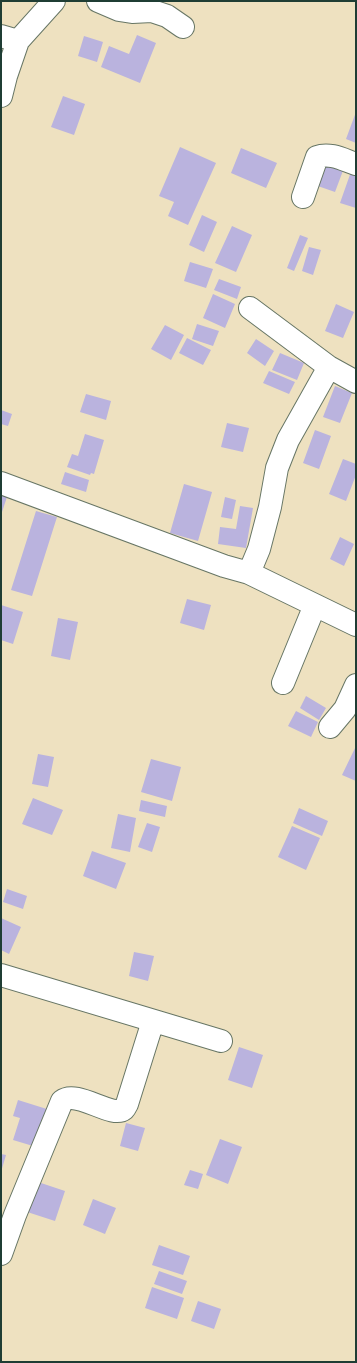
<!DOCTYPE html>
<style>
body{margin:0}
#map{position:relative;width:357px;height:1363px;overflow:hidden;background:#eee1c0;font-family:Mynerve,sans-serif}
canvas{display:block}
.frame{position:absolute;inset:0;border:2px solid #1f3d34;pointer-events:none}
</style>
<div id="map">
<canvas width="357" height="1363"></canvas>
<div class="frame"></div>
</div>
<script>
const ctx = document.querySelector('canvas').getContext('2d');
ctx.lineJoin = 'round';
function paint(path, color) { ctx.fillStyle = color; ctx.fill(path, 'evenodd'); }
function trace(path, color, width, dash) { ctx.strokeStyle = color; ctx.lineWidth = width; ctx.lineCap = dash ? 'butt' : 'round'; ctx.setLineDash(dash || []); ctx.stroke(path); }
const building = new Path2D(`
 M 137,35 L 156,43 L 140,83 L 101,67 L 109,46 L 129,54 Z
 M 84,36 L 103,42 L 97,62 L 78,56 Z
 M 63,96 L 85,104 L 74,135 L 51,127 Z
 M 356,112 L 356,143 L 346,139 Z
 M 180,147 L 216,163 L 188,225 L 168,216 L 174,202 L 159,196 Z
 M 241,148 L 277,163 L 266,188 L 231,173 Z
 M 321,160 L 344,168 L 335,192 L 312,184 Z
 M 353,166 L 356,167 L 356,208 L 340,203 Z
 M 202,215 L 217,222 L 204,252 L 189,245 Z
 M 232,226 L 252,235 L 236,272 L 215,263 Z
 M 300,235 L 308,238 L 294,271 L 287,268 Z
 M 309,247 L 321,250 L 313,275 L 302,271 Z
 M 190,262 L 213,269 L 206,288 L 184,281 Z
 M 219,279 L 241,287 L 237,299 L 214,290 Z
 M 213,294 L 235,304 L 225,328 L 203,318 Z
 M 336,304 L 354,312 L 343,338 L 325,331 Z
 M 197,324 L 219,331 L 213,346 L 192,339 Z
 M 165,325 L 184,335 L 171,360 L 151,349 Z
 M 187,338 L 211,350 L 203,365 L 179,353 Z
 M 256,339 L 274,351 L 265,366 L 247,353 Z
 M 280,353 L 304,363 L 297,380 L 272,370 Z
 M 269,371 L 295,382 L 289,394 L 263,383 Z
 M 335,386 L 352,393 L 340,423 L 323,417 Z
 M 86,394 L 111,401 L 106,420 L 80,412 Z
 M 1,410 L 12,414 L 8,426 L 1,424 Z
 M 227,423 L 249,428 L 243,452 L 221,447 Z
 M 315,430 L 331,436 L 319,469 L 303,463 Z
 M 85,434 L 104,440 L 94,474 L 91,473 L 90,475 L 67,467 L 72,454 L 78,456 Z
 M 343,459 L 356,464 L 356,475 L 346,501 L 329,494 Z
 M 65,472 L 89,480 L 86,492 L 61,484 Z
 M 184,484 L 212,492 L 198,541 L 170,533 Z
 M 1,492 L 8,494 L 1,515 Z
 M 225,497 L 236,500 L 232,519 L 221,517 Z
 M 240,506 L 253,508 L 246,548 L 218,544 L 220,527 L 236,529 Z
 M 36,511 L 57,517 L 32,596 L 11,590 Z
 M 340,537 L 354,544 L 344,566 L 330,559 Z
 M 187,599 L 211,605 L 204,630 L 180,623 Z
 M 1,605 L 23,612 L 13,644 L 1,640 Z
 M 58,618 L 78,622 L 70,660 L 51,656 Z
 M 306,696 L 326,708 L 319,720 L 300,708 Z
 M 296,711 L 318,722 L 311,737 L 288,726 Z
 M 356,746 L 356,781 L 342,775 Z
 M 38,754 L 54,757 L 48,787 L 32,784 Z
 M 151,759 L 181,767 L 172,801 L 141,792 Z
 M 33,798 L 63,810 L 52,835 L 22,824 Z
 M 141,800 L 167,806 L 165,817 L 139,811 Z
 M 299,808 L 328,821 L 322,836 L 293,823 Z
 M 118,814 L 136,818 L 130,852 L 111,848 Z
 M 147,823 L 160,827 L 152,852 L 138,847 Z
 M 292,826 L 320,838 L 306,870 L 278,857 Z
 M 92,851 L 126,863 L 116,889 L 83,876 Z
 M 7,889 L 27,896 L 23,909 L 3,902 Z
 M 1,918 L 21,927 L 9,954 L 1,950 Z
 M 134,952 L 154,956 L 148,981 L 129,976 Z
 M 239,1047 L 263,1055 L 252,1088 L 228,1080 Z
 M 18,1100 L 50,1110 L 33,1146 L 13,1140 L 20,1118 L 13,1116 Z
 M 126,1123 L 145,1128 L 138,1151 L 120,1146 Z
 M 220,1139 L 242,1147 L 228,1184 L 206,1175 Z
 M 1,1154 L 6,1155 L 1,1172 Z
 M 190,1170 L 203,1174 L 198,1189 L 184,1185 Z
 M 32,1180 L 65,1191 L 55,1221 L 21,1210 Z
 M 93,1199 L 116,1208 L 105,1234 L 83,1225 Z
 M 159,1245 L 190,1256 L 183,1275 L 152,1265 Z
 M 159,1271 L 187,1281 L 182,1294 L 154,1284 Z
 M 152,1287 L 184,1298 L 177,1319 L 145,1308 Z
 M 198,1301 L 221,1309 L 214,1329 L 191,1321 Z`);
const minor = new Path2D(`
 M 98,1 L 119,10 L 132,12 L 152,11 L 167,16 L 183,27
 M 1,36 L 18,41
 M 1,96 L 6,76 L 18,41 L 54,1
 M 303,197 L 317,157 C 330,152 344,160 356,164
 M 250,308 L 329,367
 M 1,483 L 224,566 L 249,573 L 356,625
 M 249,573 L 259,549 L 270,507 L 277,468 L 288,440 L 329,367 L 356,382
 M 283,683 L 315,605
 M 330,727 L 345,709 L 356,685
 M 1,975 L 221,1041
 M 1,1254 L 15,1215 L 62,1101 C 77,1089 112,1119 124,1109 C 125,1108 126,1106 127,1104 L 153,1021`);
paint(building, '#bab3de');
trace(minor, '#677665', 24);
trace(minor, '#fff', 22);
</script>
